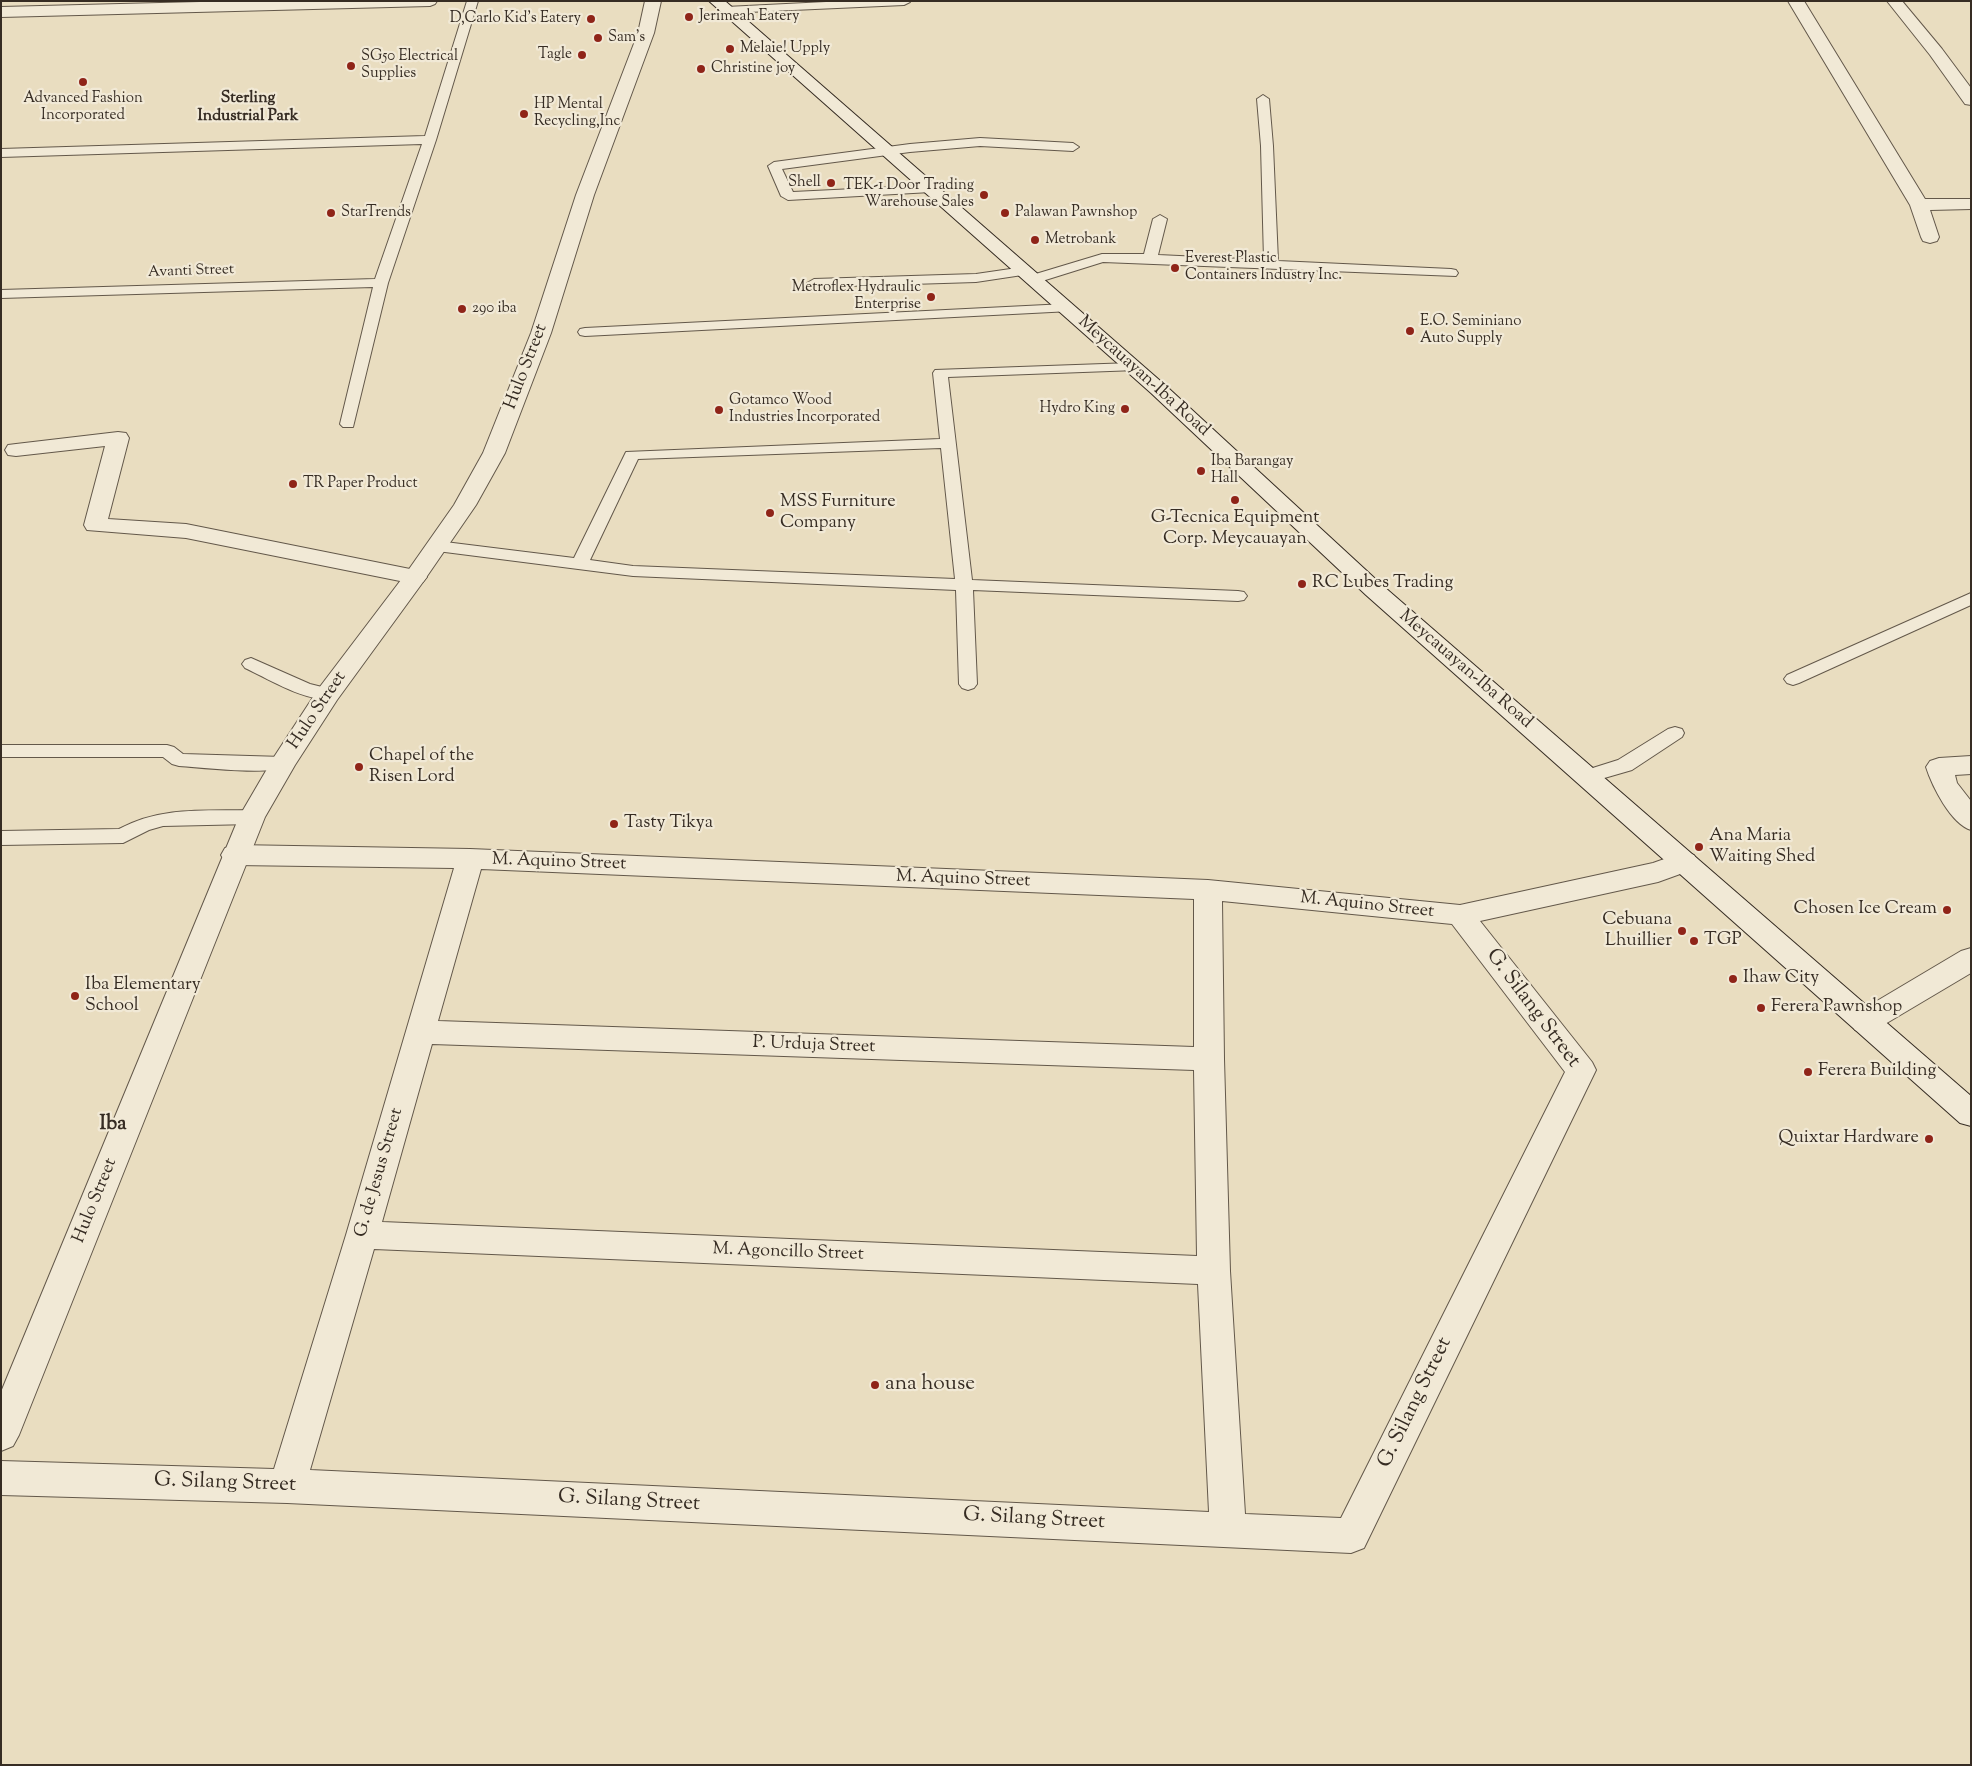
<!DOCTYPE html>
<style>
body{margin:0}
#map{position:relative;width:1972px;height:1766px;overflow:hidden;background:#e9ddc0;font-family:"Sorts Mill Goudy",serif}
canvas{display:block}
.frame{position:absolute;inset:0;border:2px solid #362c23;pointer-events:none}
</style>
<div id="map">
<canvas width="1972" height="1766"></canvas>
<div class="frame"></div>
</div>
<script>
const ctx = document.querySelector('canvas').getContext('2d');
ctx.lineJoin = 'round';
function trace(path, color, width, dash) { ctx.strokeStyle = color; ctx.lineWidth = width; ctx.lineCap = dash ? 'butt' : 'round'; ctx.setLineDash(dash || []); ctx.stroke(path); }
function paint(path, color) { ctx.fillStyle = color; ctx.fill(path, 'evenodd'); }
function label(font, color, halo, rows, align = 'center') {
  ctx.font = font + ' "Sorts Mill Goudy",serif'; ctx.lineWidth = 4.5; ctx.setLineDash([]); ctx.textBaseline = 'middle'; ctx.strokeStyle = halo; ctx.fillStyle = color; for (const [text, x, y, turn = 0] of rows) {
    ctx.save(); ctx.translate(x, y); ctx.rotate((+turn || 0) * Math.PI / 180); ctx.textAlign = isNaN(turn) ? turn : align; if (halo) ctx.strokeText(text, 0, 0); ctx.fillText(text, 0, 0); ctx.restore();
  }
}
const service = new Path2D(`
 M 467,1 L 478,1 L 436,140 L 388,283 L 353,427 L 343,427 L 340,424 L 373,287 L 1,298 L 1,290 L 375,279 L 422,144 L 1,157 L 1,149 L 425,136 Z
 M 846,1 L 910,2 L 904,5 L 726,13 L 720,10 L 726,7 Z
 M 1263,95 L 1269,99 L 1273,146 L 1278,261 L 1451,269 L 1456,270 L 1458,273 L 1456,276 L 1103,262 L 1039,282 L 1029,282 L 1027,279 L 1029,276 L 1102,254 L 1144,254 L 1153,219 L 1160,215 L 1167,219 L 1158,255 L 1264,260 L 1261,146 L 1257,99 Z
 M 980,138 L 1073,143 L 1079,147 L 1073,151 L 980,146 L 910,152 L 782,169 L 793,192 L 936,185 L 938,188 L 936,191 L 931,192 L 788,200 L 781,196 L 768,166 L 774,162 L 910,144 Z
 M 1024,267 L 1031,271 L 1029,274 L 976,282 L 814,287 L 807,283 L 814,279 L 976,274 Z
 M 1066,304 L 1071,305 L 1073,308 L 1071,311 L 585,336 L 580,335 L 578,332 L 580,329 L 585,328 Z
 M 1132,363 L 1137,364 L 1139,367 L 1137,370 L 948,377 L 972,580 L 1238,591 L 1244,592 L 1247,596 L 1244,600 L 1238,601 L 973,590 L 977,684 L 974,688 L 968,690 L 962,688 L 959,684 L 956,590 L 633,576 L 437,551 L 431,550 L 429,546 L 431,542 L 437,541 L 574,558 L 626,452 L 940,439 L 933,373 L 935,370 ZM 941,448 L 955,579 L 633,566 L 590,560 L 638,459 Z
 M 1971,593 L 1971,605 L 1799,683 L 1793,685 L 1787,683 L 1784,679 L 1787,675 Z
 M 251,658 L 310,684 L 334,690 L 337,694 L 334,698 C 310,705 267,678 245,668 L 242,664 L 245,660 Z
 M 1675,727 L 1682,729 L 1684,733 L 1682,737 L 1632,770 L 1587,783 L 1580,782 L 1578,777 L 1580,772 L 1618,760 L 1668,729 Z
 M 1,745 L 167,745 L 174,747 L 183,754 L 283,757 L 290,759 L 292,763 L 290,767 C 264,775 208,768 179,766 L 172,764 L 163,757 L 1,757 Z
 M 252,810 L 259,812 L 262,817 L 259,822 L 252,824 L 163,826 L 149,830 L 123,843 L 1,845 L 1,831 L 119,829 C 161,806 206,811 252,810 Z`);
const pedestrian = new Path2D(`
 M 118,432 L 126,433 L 129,438 L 108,519 L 186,524 L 415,570 L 423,572 L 427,577 L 423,582 L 415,584 L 186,538 L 87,530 L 84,525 L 105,446 L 16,456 L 8,455 L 5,450 L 8,445 L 16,444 Z`);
const minor = new Path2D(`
 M 240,1 L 437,1 L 435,4 L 430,6 L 1,17 L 1,7 Z
 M 1788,1 L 1804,1 L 1925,199 L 1971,199 L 1971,209 L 1930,210 L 1939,237 L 1937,241 L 1930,243 L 1923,241 L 1921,237 L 1910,205 Z
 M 1887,1 L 1902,1 L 1942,49 L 1971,88 L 1971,105 L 1965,104 L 1930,55 Z
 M 1971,756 L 1971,774 L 1955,775 L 1957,783 L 1971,801 L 1971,830 C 1951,824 1932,786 1926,767 L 1930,761 L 1939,758 Z
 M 235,845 L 470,849 L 1208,880 L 1460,905 L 1653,863 L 1684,852 L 1694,855 L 1698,862 L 1694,869 L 1658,882 L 1480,921 L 1592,1062 L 1596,1070 L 1364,1548 L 1351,1553 L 287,1503 L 1,1495 L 1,1461 L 274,1469 L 346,1235 L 454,868 L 235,865 L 225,862 L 221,855 L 225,848 ZM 481,869 L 1194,899 L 1194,1047 L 438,1021 ZM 1222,901 L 1452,924 L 1565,1072 L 1341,1518 L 1245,1514 L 1230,1271 L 1224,1059 ZM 432,1044 L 1194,1070 L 1197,1256 L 382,1222 ZM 374,1249 L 1198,1284 L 1209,1512 L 310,1470 Z
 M 1971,948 L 1971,973 L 1875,1030 L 1865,1033 L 1855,1030 L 1850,1022 L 1855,1014 L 1961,951 Z`);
const tertiary = new Path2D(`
 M 645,1 L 661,1 L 654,33 L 594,195 L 551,333 L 505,453 L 476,505 L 423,582 L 337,700 L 295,765 L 265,817 L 19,1435 L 13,1446 L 1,1451 L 1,1392 L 239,817 L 274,757 L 319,688 L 407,572 L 454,505 L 483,453 L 531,333 L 576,195 L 638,33 Z`);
const secondary = new Path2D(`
 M 709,1 L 725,1 L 1165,385 L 1382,585 L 1971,1096 L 1971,1126 L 1960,1123 L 1366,595 L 1151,393 Z`);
const markers = [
 [689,17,5,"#8f2418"],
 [591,19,5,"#8f2418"],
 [598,38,5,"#8f2418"],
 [730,49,5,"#8f2418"],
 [582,55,5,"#8f2418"],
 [351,66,5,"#8f2418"],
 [701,69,5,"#8f2418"],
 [83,82,5,"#8f2418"],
 [524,114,5,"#8f2418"],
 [831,183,5,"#8f2418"],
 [984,195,5,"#8f2418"],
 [331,213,5,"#8f2418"],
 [1005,213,5,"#8f2418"],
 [1035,240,5,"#8f2418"],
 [1175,268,5,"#8f2418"],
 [931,297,5,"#8f2418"],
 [462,309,5,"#8f2418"],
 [1410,331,5,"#8f2418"],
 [1125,409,5,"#8f2418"],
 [719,410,5,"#8f2418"],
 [1201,471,5,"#8f2418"],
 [293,484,5,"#8f2418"],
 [1235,500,5,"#8f2418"],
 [770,513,5,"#8f2418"],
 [1302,584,5,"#8f2418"],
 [359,767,5,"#8f2418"],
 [614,824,5,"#8f2418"],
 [1699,847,5,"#8f2418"],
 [1947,910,5,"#8f2418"],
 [1682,931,5,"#8f2418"],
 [1694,941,5,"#8f2418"],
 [1733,979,5,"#8f2418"],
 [75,996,5,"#8f2418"],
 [1761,1008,5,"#8f2418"],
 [1808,1072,5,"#8f2418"],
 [1929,1139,5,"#8f2418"],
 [875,1385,5,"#8f2418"]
];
const farPoinames = [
 ["Jerimeah Eatery",699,17],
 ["D,Carlo Kid's Eatery",581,19,"right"],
 ["Sam's",608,38],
 ["Melaie! Upply",740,49],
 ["Tagle",572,55,"right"],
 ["SG50 Electrical",361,57],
 ["Supplies",361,74],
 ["Christine joy",711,69],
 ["Advanced Fashion",83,99,"center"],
 ["Incorporated",83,116,"center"],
 ["HP Mental",534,105],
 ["Recycling,Inc",534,122],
 ["Shell",821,183,"right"],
 ["TEK-1 Door Trading",974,186,"right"],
 ["Warehouse Sales",974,203,"right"],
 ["StarTrends",341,213],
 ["Palawan Pawnshop",1015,213],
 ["Metrobank",1045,240],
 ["Everest Plastic",1185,259],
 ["Containers Industry Inc.",1185,276],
 ["Metroflex Hydraulic",921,288,"right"],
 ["Enterprise",921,305,"right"],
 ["290 iba",472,309],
 ["E.O. Seminiano",1420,322],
 ["Auto Supply",1420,339],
 ["Gotamco Wood",729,401],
 ["Industries Incorporated",729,418],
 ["Hydro King",1115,409,"right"],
 ["Iba Barangay",1211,462],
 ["Hall",1211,479],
 ["TR Paper Product",303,484]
];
const farStreetnames = [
 ["Avanti Street",191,272,-2]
];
const farNeighbourhoodnames = [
 ["Sterling",248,99],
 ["Industrial Park",248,117]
];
const streetNames = [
 ["Hulo Street",527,367,-69],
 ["Meycauayan-Iba Road",1143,377,42],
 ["Meycauayan-Iba Road",1465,670,41],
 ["Hulo Street",318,711,-56],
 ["M. Aquino Street",559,863,2],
 ["M. Aquino Street",963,880,2],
 ["M. Aquino Street",1367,906,6],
 ["P. Urduja Street",814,1046,2],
 ["G. de Jesus Street",380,1173,-74],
 ["Hulo Street",96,1201,-68],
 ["M. Agoncillo Street",788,1253,2]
];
const poiNames = [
 ["MSS Furniture",780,503],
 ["Company",780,524],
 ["G-Tecnica Equipment",1235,519,"center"],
 ["Corp. Meycauayan",1235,540,"center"],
 ["RC Lubes Trading",1312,584],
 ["Chapel of the",369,757],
 ["Risen Lord",369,778],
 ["Tasty Tikya",624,824],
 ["Ana Maria",1709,837],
 ["Waiting Shed",1709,858],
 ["Chosen Ice Cream",1937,910,"right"],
 ["Cebuana",1672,921,"right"],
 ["Lhuillier",1672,942,"right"],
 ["TGP",1704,941],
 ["Ihaw City",1743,979],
 ["Iba Elementary",85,986],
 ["School",85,1007],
 ["Ferera Pawnshop",1771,1008],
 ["Ferera Building",1818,1072],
 ["Quixtar Hardware",1919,1139,"right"]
];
const quarterNames = [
 ["Iba",113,1126]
];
const nearStreetnames = [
 ["G. Silang Street",1532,1009,53],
 ["G. Silang Street",1416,1403,-64],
 ["G. Silang Street",225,1484,2],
 ["G. Silang Street",629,1502,3],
 ["G. Silang Street",1034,1520,3]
];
const nearPoinames = [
 ["ana house",885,1385]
];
trace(service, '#63584a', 2);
trace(pedestrian, '#63584a', 2);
trace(minor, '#63584a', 2);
trace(tertiary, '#63584a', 2);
trace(secondary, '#362c23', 2);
paint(service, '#f1e9d6');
paint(pedestrian, '#f1e9d6');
paint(minor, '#f1e9d6');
paint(tertiary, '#f1e9d6');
paint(secondary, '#f1e9d6');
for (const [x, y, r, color] of markers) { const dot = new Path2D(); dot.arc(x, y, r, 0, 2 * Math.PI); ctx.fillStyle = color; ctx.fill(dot); trace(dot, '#f1e9d6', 2); }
label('15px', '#362c23', '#f1e9d6', farPoinames, 'left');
label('15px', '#362c23', '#f1e9d6', farStreetnames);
label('bold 16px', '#362c23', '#f1e9d6', farNeighbourhoodnames);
label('18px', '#362c23', '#f1e9d6', streetNames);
label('18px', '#362c23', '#f1e9d6', poiNames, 'left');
label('bold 20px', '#362c23', '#f1e9d6', quarterNames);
label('21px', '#362c23', '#f1e9d6', nearStreetnames);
label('21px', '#362c23', '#f1e9d6', nearPoinames, 'left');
</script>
